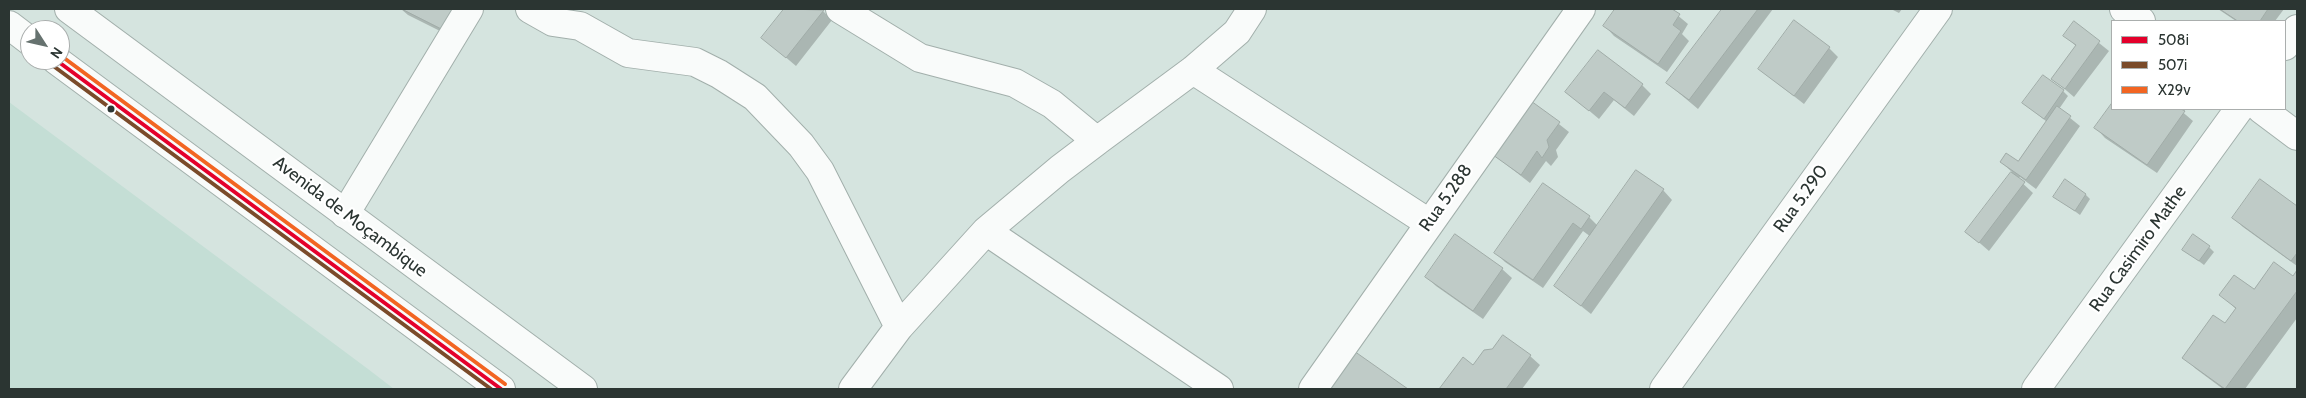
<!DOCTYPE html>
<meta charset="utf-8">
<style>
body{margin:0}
#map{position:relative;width:2306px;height:398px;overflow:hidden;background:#d5e4df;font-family:Cabin,sans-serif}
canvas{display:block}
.frame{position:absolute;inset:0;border:10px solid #2b3532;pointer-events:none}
.legend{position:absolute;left:2111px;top:20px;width:175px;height:90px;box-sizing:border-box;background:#fff;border:1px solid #aaaead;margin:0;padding:6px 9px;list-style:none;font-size:15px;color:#2b3532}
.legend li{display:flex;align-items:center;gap:10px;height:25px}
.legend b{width:25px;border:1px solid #aaaead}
.north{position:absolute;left:20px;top:20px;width:50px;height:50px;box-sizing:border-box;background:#fff;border:1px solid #aaaead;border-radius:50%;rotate:125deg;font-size:14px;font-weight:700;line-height:20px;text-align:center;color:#2b3532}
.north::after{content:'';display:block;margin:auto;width:18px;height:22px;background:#66726f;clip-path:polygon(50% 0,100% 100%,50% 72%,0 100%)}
</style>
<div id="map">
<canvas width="2306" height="398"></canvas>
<div class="frame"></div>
<ul class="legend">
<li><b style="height:6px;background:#e4002b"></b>508i</li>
<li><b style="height:6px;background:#7a4b2a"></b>507i</li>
<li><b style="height:6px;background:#f26522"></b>X29v</li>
</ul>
<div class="north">N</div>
</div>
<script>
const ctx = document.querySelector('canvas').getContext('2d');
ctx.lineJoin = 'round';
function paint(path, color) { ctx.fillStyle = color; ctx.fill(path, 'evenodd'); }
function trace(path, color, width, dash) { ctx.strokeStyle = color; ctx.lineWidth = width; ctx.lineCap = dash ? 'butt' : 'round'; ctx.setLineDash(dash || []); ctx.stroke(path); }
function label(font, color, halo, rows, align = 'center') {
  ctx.font = font + ' Cabin,sans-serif'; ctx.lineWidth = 4.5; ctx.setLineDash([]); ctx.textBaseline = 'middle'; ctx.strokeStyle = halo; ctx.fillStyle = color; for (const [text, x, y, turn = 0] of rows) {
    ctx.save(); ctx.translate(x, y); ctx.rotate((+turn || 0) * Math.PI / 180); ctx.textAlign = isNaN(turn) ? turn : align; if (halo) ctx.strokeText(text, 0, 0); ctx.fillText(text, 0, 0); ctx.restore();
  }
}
const built = new Path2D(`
 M 9,102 L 368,369 L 394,389 L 9,389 Z`);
const shadow = new Path2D(`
 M 401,9 L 471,9 L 456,39 L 408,15 Z
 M 785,9 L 821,9 L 832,20 L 796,66 L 763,38 Z
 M 1617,9 L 1670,9 L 1688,24 L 1682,34 L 1689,41 L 1667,72 L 1614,36 L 1605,26 Z
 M 1723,9 L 1773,9 L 1698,109 L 1667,83 Z
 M 1891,9 L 1902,9 L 1899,13 Z
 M 2218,9 L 2284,9 L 2275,21 L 2236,21 Z
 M 2074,23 L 2109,51 L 2074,97 L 2053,79 L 2077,47 L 2065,36 Z
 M 1829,48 L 1838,57 L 1804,104 L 1759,69 Z
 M 1642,85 L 1651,94 L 1634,116 L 1614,100 L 1599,119 L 1567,92 Z
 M 2063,91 L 2068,96 L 2059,109 L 2080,126 L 2036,189 L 2020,177 L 2018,179 L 2033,193 L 1989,251 L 1967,232 L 2012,172 L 2001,162 L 2018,163 L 2047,122 L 2024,103 Z
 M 1531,102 L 1569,132 L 1556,150 L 1558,157 L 1551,166 L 1546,161 L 1530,183 L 1494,155 Z
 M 2112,105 L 2112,109 L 2179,109 L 2193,121 L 2157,173 L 2105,138 L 2096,128 Z
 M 2260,181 L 2297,208 L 2297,266 L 2243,227 L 2234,218 Z
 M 1543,185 L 1589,217 L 1598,226 L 1663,190 L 1672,200 L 1591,314 L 1556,286 L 1591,237 L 1583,231 L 1543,288 L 1505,262 L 1496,253 Z
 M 2086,195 L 2090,199 L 2080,215 L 2054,196 Z
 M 2209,247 L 2214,252 L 2204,265 L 2184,250 Z
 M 1502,269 L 1512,278 L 1483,319 L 1436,286 L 1427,277 Z
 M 2297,272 L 2297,318 L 2245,389 L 2223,389 L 2196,369 L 2184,357 L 2225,325 L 2237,310 L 2221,295 L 2254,291 L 2293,278 Z
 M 1355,353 L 1406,389 L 1328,389 Z
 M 1530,356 L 1540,365 L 1522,389 L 1441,389 L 1463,359 L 1474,366 Z`);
const building = new Path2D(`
 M 402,9 L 457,9 L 446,31 Z
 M 784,9 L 824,10 L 786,58 L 761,38 Z
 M 1615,9 L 1672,9 L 1680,14 L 1673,25 L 1681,31 L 1658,64 L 1603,26 Z
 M 1722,9 L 1758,9 L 1689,100 L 1666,83 Z
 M 2220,9 L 2268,9 L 2260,21 L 2238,21 Z
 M 1794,20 L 1830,47 L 1794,96 L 1758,69 Z
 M 2074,21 L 2100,41 L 2065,89 L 2051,79 L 2076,45 L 2063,36 Z
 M 1598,50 L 1643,84 L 1625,108 L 1604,92 L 1589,111 L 1565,92 Z
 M 2043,75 L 2064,90 L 2044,119 L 2022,103 Z
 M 1531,101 L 1560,122 L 1547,140 L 1549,147 L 1542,158 L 1537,151 L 1521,175 L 1493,155 Z
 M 2112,103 L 2112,109 L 2181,109 L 2185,111 L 2147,165 L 2094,128 Z
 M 2057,106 L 2071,116 L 2026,180 L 2000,162 L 2006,153 L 2018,161 Z
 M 1636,170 L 1664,189 L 1581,306 L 1554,286 Z
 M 2011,172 L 2025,182 L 1979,243 L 1965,232 Z
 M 2065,179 L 2086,194 L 2075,211 L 2053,197 Z
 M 2260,179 L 2297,206 L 2297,253 L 2291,261 L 2232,218 Z
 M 1543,183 L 1590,216 L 1581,229 L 1573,223 L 1533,280 L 1494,253 Z
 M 1455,234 L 1503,268 L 1473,311 L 1425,277 Z
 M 2193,234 L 2210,246 L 2199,261 L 2182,250 Z
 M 2274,262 L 2293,276 L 2297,270 L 2297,291 L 2225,389 L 2182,358 L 2213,315 L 2225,323 L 2236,308 L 2219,295 L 2234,275 L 2254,289 Z
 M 1503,335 L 1531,355 L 1506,389 L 1439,389 L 1463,357 L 1473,365 L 1484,350 L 1492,349 Z
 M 1354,351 L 1408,389 L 1327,389 Z`);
const street = new Path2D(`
 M 530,9 L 553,22 L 580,26 L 628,53 L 695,62 L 719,74 L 755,97 L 801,145 L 820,171 L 899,327
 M 840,9 L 920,58 L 1015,83 L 1052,104 L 1097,141 L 1060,169 L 986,231 L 899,327 L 853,389
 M 2124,9 L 2141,21
 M 2285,46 L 2297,29
 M 1193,70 L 1429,223
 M 2261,109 L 2297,136
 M 1097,141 L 1193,70 L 1237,32 L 1252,9
 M 345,214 L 469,9
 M 986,231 L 1219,389
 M 1313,389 L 1581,9
 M 1664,389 L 1938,9
 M 2036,389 L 2239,109`);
const highway = new Path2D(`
 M 69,9 L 583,389
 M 9,25 L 30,41
 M 56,60 L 501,389`);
const bus1 = new Path2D(`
 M 56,60 L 501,389`);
const bus2 = new Path2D(`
 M 52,65 L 491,389`);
const bus3 = new Path2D(`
 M 60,55 L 505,384`);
const markers = [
 [111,109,4.5,"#2b3532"]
];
const streetNames = [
 ["Rua 5.288",1446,198,-55],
 ["Rua 5.290",1801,199,-54],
 ["Avenida de Moçambique",350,217,37],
 ["Rua Casimiro Mathe",2138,249,-54]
];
paint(built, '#c4ded5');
paint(shadow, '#0003');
paint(building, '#bfcbc7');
trace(building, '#a0aba7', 1);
trace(street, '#a2afab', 30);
trace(highway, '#a2afab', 30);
trace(street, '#f9fbfa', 28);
trace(highway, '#f9fbfa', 28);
trace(bus1, '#e4002b', 4);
trace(bus2, '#7a4b2a', 4);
trace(bus3, '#f26522', 4);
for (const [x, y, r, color] of markers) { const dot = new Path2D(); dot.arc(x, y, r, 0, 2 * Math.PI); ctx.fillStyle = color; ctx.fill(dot); trace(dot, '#fff', 2); }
label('18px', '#2b3532', '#fff', streetNames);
</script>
